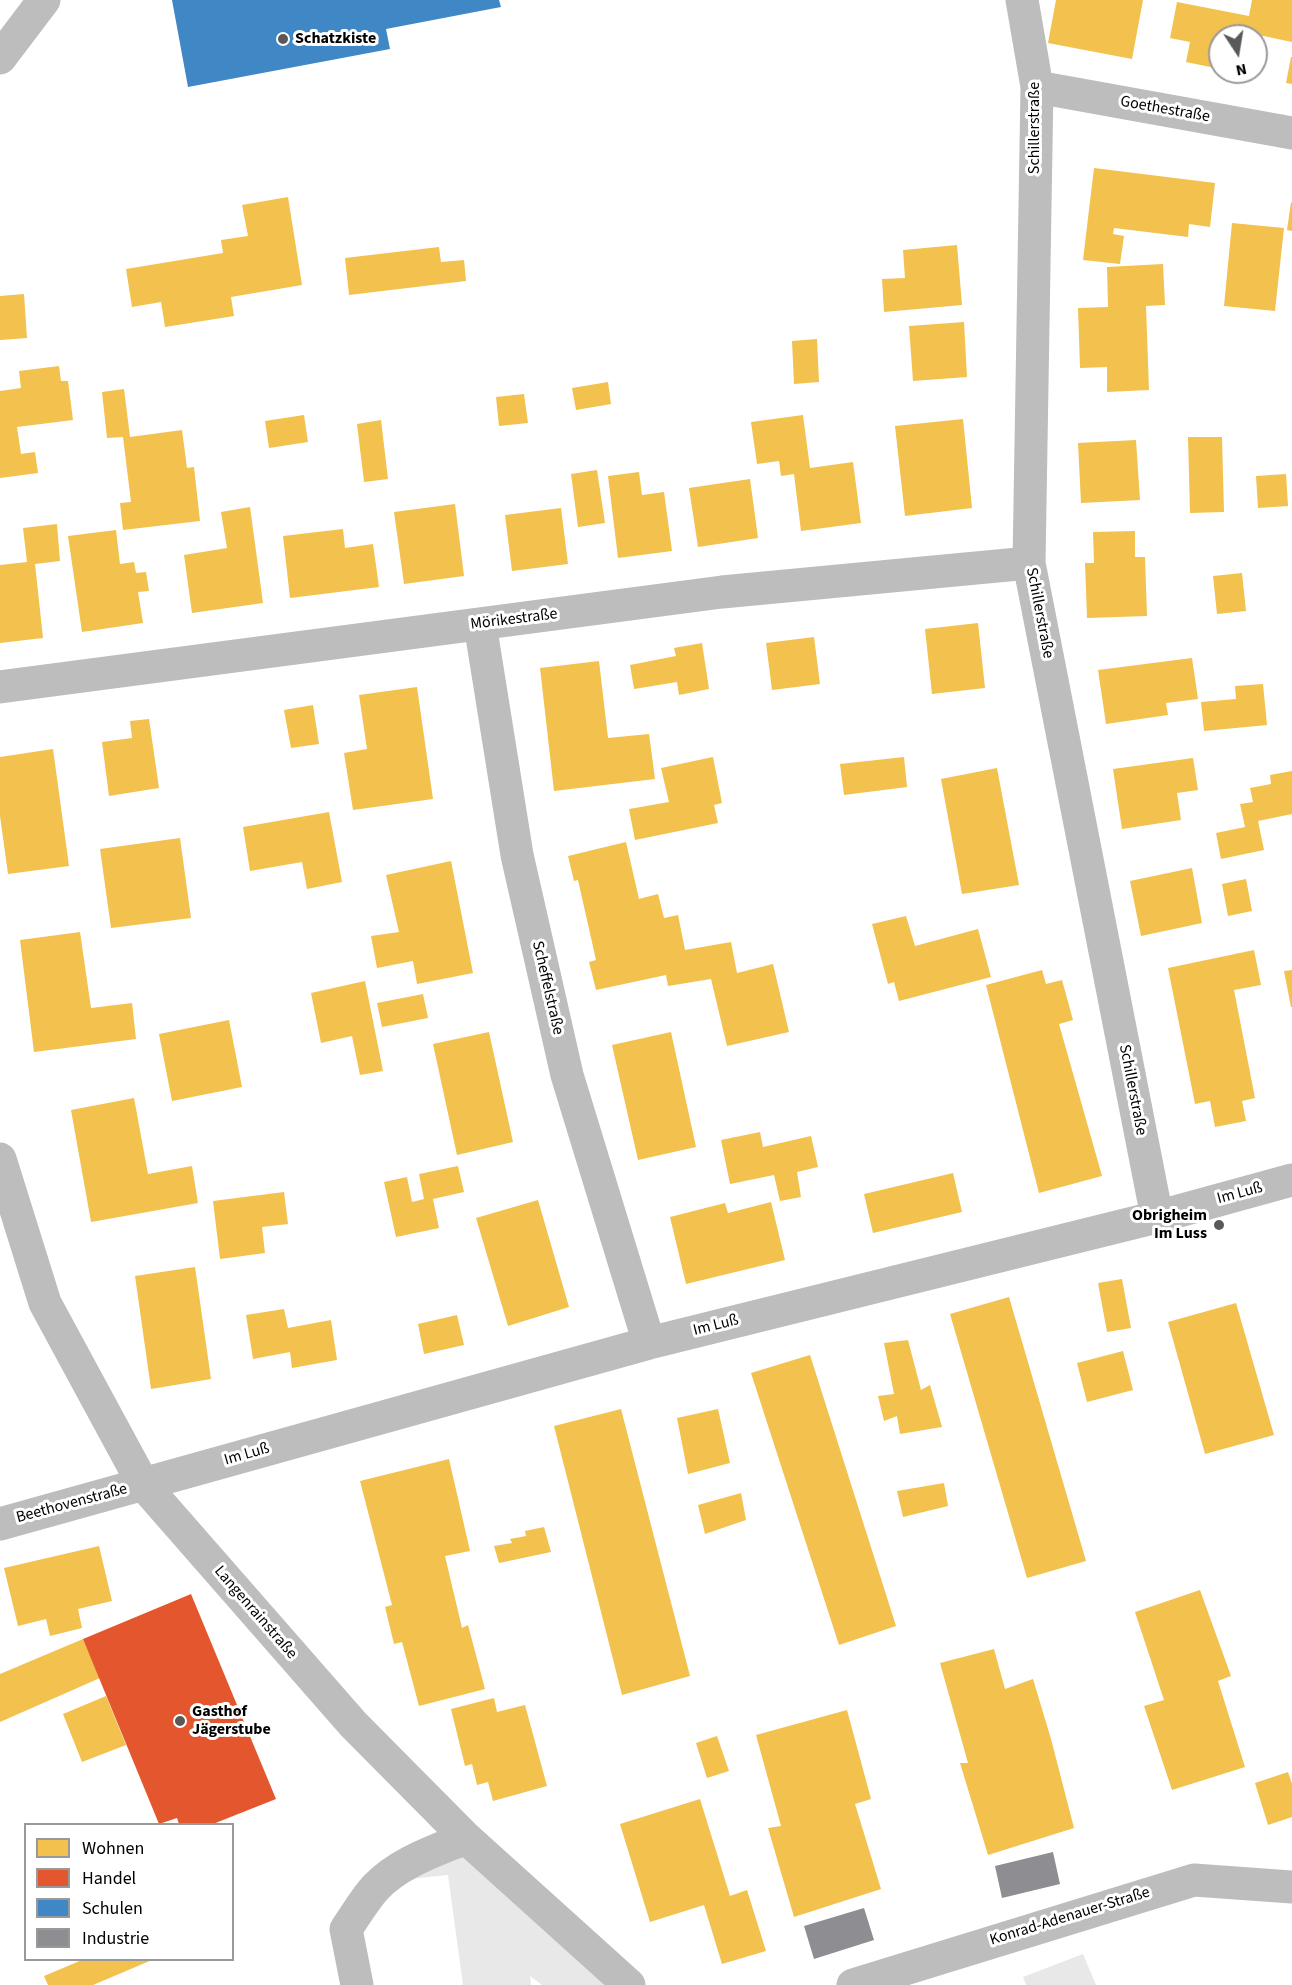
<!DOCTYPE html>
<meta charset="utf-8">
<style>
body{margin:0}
#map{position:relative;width:1292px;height:1985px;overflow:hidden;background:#fff;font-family:"Source Sans 3",sans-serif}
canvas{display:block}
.legend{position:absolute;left:24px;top:1823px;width:210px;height:138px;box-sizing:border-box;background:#fff;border:2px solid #999;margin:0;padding:8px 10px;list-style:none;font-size:18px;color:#000}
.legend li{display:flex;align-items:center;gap:12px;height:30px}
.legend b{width:30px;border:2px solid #999}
.north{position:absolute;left:1208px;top:24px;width:60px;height:60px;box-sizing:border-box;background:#fff;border:2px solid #999;border-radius:50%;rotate:168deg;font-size:16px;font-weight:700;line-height:24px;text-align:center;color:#000}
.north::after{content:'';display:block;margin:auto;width:21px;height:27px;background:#595959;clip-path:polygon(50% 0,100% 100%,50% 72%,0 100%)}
</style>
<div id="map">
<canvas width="1292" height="1985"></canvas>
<ul class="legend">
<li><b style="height:16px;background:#f2c14e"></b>Wohnen</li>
<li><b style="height:16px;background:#e4572e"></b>Handel</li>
<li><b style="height:16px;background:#3f88c5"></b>Schulen</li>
<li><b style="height:16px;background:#8d8d92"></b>Industrie</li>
</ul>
<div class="north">N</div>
</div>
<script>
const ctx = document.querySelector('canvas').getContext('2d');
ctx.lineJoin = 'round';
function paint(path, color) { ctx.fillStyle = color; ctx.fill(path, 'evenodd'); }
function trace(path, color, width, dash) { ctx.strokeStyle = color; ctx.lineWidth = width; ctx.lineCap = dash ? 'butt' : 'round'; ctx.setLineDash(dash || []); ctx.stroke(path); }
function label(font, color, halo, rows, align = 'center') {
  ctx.font = font + ' "Source Sans 3",sans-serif'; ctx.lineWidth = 6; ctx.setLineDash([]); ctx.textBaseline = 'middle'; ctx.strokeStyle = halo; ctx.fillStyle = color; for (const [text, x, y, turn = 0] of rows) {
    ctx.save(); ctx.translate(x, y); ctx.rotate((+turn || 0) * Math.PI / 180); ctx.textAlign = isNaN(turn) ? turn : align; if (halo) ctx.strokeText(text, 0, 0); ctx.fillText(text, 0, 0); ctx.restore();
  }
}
const green = new Path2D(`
 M 466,1838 L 629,1985 L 542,1985 L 530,1976 L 531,1985 L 463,1985 L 448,1875 L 409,1879 L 346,1929 L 377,1886 Z
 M 1083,1954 L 1096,1985 L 1026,1985 L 1023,1977 Z`);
const homes = new Path2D(`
 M 1056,0 L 1143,0 L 1132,59 L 1048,43 Z
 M 1252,0 L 1292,0 L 1292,42 L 1254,34 L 1254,36 L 1220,36 L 1220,69 L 1186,62 L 1190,42 L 1170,38 L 1177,2 L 1249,16 Z
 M 1291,57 L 1292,57 L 1292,84 L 1286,83 Z
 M 1094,168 L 1215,183 L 1210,227 L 1189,224 L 1188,237 L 1114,228 L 1113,234 L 1124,236 L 1120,264 L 1083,260 Z
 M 288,197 L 302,285 L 231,297 L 234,316 L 165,327 L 161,302 L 132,307 L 126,269 L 223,253 L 221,240 L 248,236 L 242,205 Z
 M 1291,202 L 1292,203 L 1292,231 L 1287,230 Z
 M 1232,223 L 1284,228 L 1275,311 L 1224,306 Z
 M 957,245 L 962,305 L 884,312 L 882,279 L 905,278 L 903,250 Z
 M 439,247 L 441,262 L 464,260 L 466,281 L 349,295 L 345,258 Z
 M 1163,264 L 1165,305 L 1146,306 L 1149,390 L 1107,392 L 1107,367 L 1080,368 L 1078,308 L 1108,307 L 1107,267 Z
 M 24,294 L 27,338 L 0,340 L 0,296 Z
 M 964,322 L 967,377 L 913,381 L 909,326 Z
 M 817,339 L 819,382 L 794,384 L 792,341 Z
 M 59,366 L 61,381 L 68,381 L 73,420 L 17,427 L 21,454 L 35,452 L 38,473 L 0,478 L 0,391 L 21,388 L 19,371 Z
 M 608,382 L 611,404 L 576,410 L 572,388 Z
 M 124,389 L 130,437 L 182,430 L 187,468 L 194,467 L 200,521 L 123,530 L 120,503 L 131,502 L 123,437 L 107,438 L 102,392 Z
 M 524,394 L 528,423 L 499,426 L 496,397 Z
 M 304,415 L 308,442 L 269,448 L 265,421 Z
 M 803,415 L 810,468 L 853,462 L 861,523 L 801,531 L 794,474 L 781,476 L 779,461 L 757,464 L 751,422 Z
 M 963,419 L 972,508 L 905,516 L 895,426 Z
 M 381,420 L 388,479 L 364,482 L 357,424 Z
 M 1188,437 L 1222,437 L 1224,512 L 1190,513 Z
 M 1136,440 L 1140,500 L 1081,503 L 1078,443 Z
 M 597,470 L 605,523 L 578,527 L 571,474 Z
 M 639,472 L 642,495 L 664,492 L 672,551 L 618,558 L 608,476 Z
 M 1286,474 L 1288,506 L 1258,508 L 1256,476 Z
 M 750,479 L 758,538 L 698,547 L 689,488 Z
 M 455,504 L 464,576 L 404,584 L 394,512 Z
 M 250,507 L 263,603 L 192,613 L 184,555 L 227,548 L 221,512 Z
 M 561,508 L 568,564 L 512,571 L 505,515 Z
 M 57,524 L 60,561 L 35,564 L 43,638 L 0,643 L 0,565 L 27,562 L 23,528 Z
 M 343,529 L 345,548 L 373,544 L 379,587 L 290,598 L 283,536 Z
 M 116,530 L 120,564 L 134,562 L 136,573 L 146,572 L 149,591 L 138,592 L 143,623 L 82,632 L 68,536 Z
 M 1135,531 L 1135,557 L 1145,557 L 1147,616 L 1087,618 L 1085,563 L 1094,563 L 1093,532 Z
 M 1242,573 L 1246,611 L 1217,614 L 1213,576 Z
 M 978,623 L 985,688 L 932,694 L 925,629 Z
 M 814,637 L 820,684 L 772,690 L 766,643 Z
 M 702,643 L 709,689 L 679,695 L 677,682 L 634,689 L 630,665 L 676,656 L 674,648 Z
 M 1192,658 L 1198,699 L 1166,703 L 1168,715 L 1106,724 L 1098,670 Z
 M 599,661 L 608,738 L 649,734 L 655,779 L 554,791 L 540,668 Z
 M 1263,684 L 1267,725 L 1204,731 L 1201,702 L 1236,699 L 1235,686 Z
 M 417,687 L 433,799 L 353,810 L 344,753 L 367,749 L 359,695 Z
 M 313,705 L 319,744 L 291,748 L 284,710 Z
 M 149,719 L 159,788 L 109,796 L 102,742 L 132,738 L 130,721 Z
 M 53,749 L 69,866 L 8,874 L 0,816 L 0,757 Z
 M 713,757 L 722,803 L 714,805 L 718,823 L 635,840 L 629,809 L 669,802 L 661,768 Z
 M 904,757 L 907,787 L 844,795 L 840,764 Z
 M 1193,758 L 1198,790 L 1177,793 L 1181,820 L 1122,829 L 1113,769 Z
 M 997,768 L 1019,885 L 962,894 L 941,779 Z
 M 1292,771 L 1292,814 L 1258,821 L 1264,850 L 1221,859 L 1216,833 L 1245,827 L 1240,804 L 1253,802 L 1250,788 L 1271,784 L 1270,775 Z
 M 329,812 L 342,882 L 307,889 L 302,862 L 250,871 L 243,827 Z
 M 180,838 L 191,918 L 111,928 L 100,849 Z
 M 626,842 L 639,899 L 658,894 L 664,918 L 678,915 L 685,950 L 731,942 L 737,973 L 773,964 L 789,1032 L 727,1046 L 711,979 L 668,986 L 666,975 L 596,990 L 589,962 L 596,960 L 578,880 L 574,881 L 568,856 Z
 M 451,861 L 473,973 L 417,984 L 413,961 L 377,968 L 371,936 L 399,932 L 386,875 Z
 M 1192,868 L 1202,923 L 1141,936 L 1130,881 Z
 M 1246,879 L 1252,911 L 1228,916 L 1222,884 Z
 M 906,916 L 915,946 L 978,929 L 991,977 L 899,1001 L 894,982 L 888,984 L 872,924 Z
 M 80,932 L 91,1008 L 132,1003 L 136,1039 L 34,1052 L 20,940 Z
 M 1254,950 L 1261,985 L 1234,990 L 1255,1098 L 1242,1101 L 1246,1121 L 1215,1127 L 1210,1101 L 1195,1104 L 1168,968 Z
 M 1042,970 L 1046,984 L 1062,980 L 1073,1020 L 1059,1024 L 1102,1176 L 1039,1193 L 986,985 Z
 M 1292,970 L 1292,1007 L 1291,1007 L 1284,971 Z
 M 365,981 L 383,1071 L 360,1075 L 352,1036 L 321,1043 L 311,993 Z
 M 423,994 L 428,1018 L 382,1027 L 377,1003 Z
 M 229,1020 L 242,1087 L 172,1101 L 159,1034 Z
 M 489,1032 L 513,1142 L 457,1155 L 433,1044 Z
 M 671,1032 L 696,1147 L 638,1160 L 612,1045 Z
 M 134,1098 L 148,1174 L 192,1166 L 198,1203 L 91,1222 L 71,1110 Z
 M 760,1132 L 763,1147 L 811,1136 L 818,1167 L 797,1172 L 801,1197 L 780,1201 L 774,1175 L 730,1184 L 721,1140 Z
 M 458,1166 L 464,1192 L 433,1199 L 439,1228 L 396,1237 L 384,1182 L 407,1177 L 412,1202 L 424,1199 L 419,1174 Z
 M 953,1173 L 962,1212 L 873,1233 L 864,1194 Z
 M 284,1192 L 288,1224 L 262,1227 L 265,1253 L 220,1259 L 213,1201 Z
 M 538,1200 L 569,1307 L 508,1326 L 476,1218 Z
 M 771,1202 L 785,1260 L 686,1284 L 670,1217 L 725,1203 L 728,1213 Z
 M 195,1267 L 211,1379 L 151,1389 L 135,1276 Z
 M 1122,1279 L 1131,1328 L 1107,1332 L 1098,1283 Z
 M 1009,1297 L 1086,1561 L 1027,1578 L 950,1314 Z
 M 1236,1303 L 1274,1435 L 1205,1454 L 1168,1322 Z
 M 284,1309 L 288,1328 L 331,1320 L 337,1360 L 292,1368 L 290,1352 L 253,1359 L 246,1315 Z
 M 457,1315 L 464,1345 L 424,1354 L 418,1324 Z
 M 908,1340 L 921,1390 L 930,1385 L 942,1427 L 900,1434 L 897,1416 L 884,1421 L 878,1396 L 894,1394 L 884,1343 Z
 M 1123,1351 L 1133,1390 L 1087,1402 L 1077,1363 Z
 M 810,1355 L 896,1626 L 839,1645 L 751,1373 Z
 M 621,1409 L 690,1676 L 622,1695 L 554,1426 Z
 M 718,1409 L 730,1463 L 688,1474 L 677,1418 Z
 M 449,1459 L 470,1551 L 445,1556 L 462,1628 L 468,1625 L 485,1689 L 419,1706 L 402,1642 L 394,1644 L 385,1607 L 392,1605 L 360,1481 Z
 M 944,1483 L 948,1506 L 903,1517 L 897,1491 Z
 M 741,1493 L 746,1520 L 705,1534 L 698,1505 Z
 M 544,1527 L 551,1552 L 499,1563 L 494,1546 L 512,1543 L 510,1539 L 526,1536 L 525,1531 Z
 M 99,1546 L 112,1601 L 78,1609 L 82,1628 L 50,1636 L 46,1619 L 18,1626 L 4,1568 Z
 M 1200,1590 L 1231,1676 L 1218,1681 L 1245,1767 L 1172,1790 L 1144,1706 L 1164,1700 L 1135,1612 Z
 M 83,1639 L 100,1678 L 0,1722 L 0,1674 Z
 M 994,1649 L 1005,1689 L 1033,1679 L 1051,1739 L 1074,1828 L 988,1855 L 960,1763 L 968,1763 L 940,1663 Z
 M 106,1696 L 126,1745 L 82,1762 L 63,1714 Z
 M 494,1698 L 497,1712 L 525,1705 L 547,1786 L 493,1801 L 488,1782 L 477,1785 L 472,1764 L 465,1766 L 451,1709 Z
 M 847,1710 L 871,1799 L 855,1804 L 881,1889 L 794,1917 L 768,1828 L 781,1826 L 756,1735 Z
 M 717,1736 L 729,1771 L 707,1778 L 696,1743 Z
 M 1288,1772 L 1292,1784 L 1292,1817 L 1268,1825 L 1255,1783 Z
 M 700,1799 L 730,1896 L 747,1890 L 766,1951 L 722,1964 L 704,1905 L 650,1922 L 620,1824 Z
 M 82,1960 L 152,1960 L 93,1985 L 48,1985 L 44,1976 Z`);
const shops = new Path2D(`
 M 191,1594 L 276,1799 L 213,1824 L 179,1824 L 177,1818 L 159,1824 L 83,1639 Z`);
const schools = new Path2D(`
 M 172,0 L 499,0 L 501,7 L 386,29 L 390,49 L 188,87 Z`);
const industry = new Path2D(`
 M 1053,1852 L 1060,1884 L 1002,1898 L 995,1866 Z
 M 864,1908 L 874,1940 L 814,1959 L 804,1926 Z`);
const street = new Path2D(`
 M 1022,0 L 1037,87 L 1029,563 L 1157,1217
 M 0,58 L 44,0
 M 1037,87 L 1292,133
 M 480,624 L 517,855 L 567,1075 L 649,1343
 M 0,687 L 722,592 L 1029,563
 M 0,1159 L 45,1303 L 143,1484 L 353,1724 L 466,1838 L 629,1985
 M 0,1524 L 649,1343 L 1157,1217 L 1292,1180
 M 357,1985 L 346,1929 C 356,1915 364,1900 376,1887 C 400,1862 435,1851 466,1838
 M 853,1985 L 1194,1880 L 1292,1887`);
const markers = [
 [283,39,6,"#595959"],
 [1219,1225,6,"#595959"],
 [180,1721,6,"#595959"]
];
const poiNames = [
 ["Schatzkiste",295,39],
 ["Obrigheim",1207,1216,"right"],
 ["Im Luss",1207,1234,"right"],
 ["Gasthof",192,1712],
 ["Jägerstube",192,1730]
];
const streetNames = [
 ["Goethestraße",1165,110,10],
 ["Schillerstraße",1035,128,-90],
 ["Schillerstraße",1039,613,79],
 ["Mörikestraße",514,620,-7],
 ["Scheffelstraße",547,988,77],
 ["Schillerstraße",1132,1090,79],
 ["Im Luß",1240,1194,-15],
 ["Im Luß",716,1326,-14],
 ["Im Luß",247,1455,-16],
 ["Beethovenstraße",72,1504,-15],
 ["Langenrainstraße",255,1613,49],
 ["Konrad-Adenauer-Straße",1070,1917,-17]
];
paint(green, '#e8e8e8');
paint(homes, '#f2c14e');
paint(shops, '#e4572e');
paint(schools, '#3f88c5');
paint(industry, '#8d8d92');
trace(street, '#bdbdbd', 33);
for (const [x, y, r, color] of markers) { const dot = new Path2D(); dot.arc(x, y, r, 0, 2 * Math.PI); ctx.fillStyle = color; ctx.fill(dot); trace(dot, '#fff', 2); }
label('bold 16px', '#000', '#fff', poiNames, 'left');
label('16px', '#000', '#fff', streetNames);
</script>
